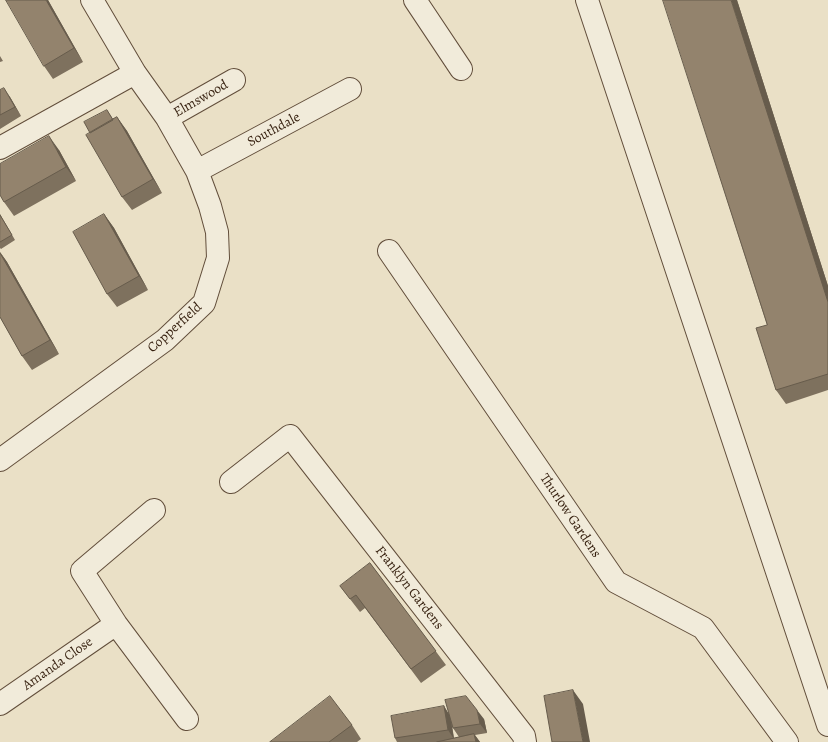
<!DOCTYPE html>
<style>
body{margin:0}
canvas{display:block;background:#eae0c6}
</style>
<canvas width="828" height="742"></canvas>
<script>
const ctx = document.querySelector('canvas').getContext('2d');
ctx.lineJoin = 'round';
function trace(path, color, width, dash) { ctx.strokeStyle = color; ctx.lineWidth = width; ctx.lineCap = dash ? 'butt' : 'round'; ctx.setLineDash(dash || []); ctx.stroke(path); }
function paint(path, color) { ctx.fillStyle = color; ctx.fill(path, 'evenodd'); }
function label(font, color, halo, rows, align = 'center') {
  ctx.font = font + ' Alegreya,serif'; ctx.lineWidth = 3.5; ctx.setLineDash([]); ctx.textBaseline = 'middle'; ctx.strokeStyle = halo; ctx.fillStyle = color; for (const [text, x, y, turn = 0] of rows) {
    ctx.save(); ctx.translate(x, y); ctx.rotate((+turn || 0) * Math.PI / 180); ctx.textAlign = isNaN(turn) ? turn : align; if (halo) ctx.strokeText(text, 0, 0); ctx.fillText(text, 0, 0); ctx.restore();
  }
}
const minor = new Path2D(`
 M 415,0 L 461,69
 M 587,0 L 828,725
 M 167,118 L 234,80
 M 0,148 L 135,73
 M 197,171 L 350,89
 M 389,251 L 616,582 L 703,628 L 787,742
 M 0,460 L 165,340 L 204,303 L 218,258 L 217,232 L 210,206 L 197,171 L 167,118 L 135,73 L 92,0
 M 231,482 L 290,436 L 524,736 L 525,742
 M 154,510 L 82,571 L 116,624 L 187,719
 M 0,704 L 116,624`);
const wall = new Path2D(`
 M 48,0 L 83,62 L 53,79 L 44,66 Z
 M 737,0 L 828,286 L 828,390 L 786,404 L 776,390 L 767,325 Z
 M 0,56 L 3,61 L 0,62 Z
 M 0,90 L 10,97 L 21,116 L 0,129 Z
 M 107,110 L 113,119 L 117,117 L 127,131 L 162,193 L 132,210 L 122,197 L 90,133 Z
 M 59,150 L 76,181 L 14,216 L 4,202 Z
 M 0,214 L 15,240 L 1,249 L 0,248 Z
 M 104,214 L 114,228 L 148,290 L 117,307 L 107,294 Z
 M 0,252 L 7,262 L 59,354 L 32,370 L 22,356 L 0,317 Z
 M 370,563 L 446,665 L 421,683 L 365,608 L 360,612 L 340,586 Z
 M 444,706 L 448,713 L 484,719 L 487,733 L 475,735 L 480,742 L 397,742 L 395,738 ZM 452,725 L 453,728 L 459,737 L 454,738 Z
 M 352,725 L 361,739 L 357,742 L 270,742 Z`);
const shadedWall = new Path2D(`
 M 46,0 L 48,0 L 83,62 L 74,48 Z
 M 731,0 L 737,0 L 828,286 L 828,302 Z
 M 4,88 L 10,97 L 21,116 L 15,107 Z
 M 117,117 L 127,131 L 162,193 L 153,179 Z
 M 49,136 L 59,150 L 76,181 L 66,167 Z
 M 104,214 L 114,228 L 148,290 L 139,276 Z
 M 0,252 L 7,262 L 59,354 L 50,340 Z
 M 573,690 L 583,704 L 590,742 L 583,742 Z
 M 444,706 L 450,716 L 454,739 L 448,730 Z
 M 477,710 L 484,719 L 487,733 L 480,724 Z
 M 474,734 L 480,742 L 476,742 Z`);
const building = new Path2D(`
 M 6,0 L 46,0 L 74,48 L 44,66 Z
 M 663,0 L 731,0 L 828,302 L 828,374 L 776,390 L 756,328 L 767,325 Z
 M 4,88 L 15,107 L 0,115 L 0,90 Z
 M 107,110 L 113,120 L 90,133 L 84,122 Z
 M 117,117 L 153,179 L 122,197 L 86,135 Z
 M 49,136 L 66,167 L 4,202 L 0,195 L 0,164 Z
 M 104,214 L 139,276 L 107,294 L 73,232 Z
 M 0,215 L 12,235 L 0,242 Z
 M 0,253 L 50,340 L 22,356 L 0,317 Z
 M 370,563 L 436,651 L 411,669 L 356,595 L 350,599 L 340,586 Z
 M 573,690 L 583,742 L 552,742 L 544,696 Z
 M 330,696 L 352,725 L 329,742 L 270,742 Z
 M 466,696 L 477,710 L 480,724 L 453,728 L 445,700 Z
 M 444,706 L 448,730 L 395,738 L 391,716 Z
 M 474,734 L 476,742 L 437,742 Z`);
const streetNames = [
 ["Elmswood",201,99,-30],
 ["Southdale",274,130,-28],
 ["Copperfield",175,328,-42],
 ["Thurlow Gardens",570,516,56],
 ["Franklyn Gardens",409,588,52],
 ["Amanda Close",58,664,-35]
];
trace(minor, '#624e3b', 24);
trace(minor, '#f1ebda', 22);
paint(wall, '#7e715e');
paint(shadedWall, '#675c4c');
paint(building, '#93836d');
trace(building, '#675c4c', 1);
label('14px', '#341e0d', '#f1ebda', streetNames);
</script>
